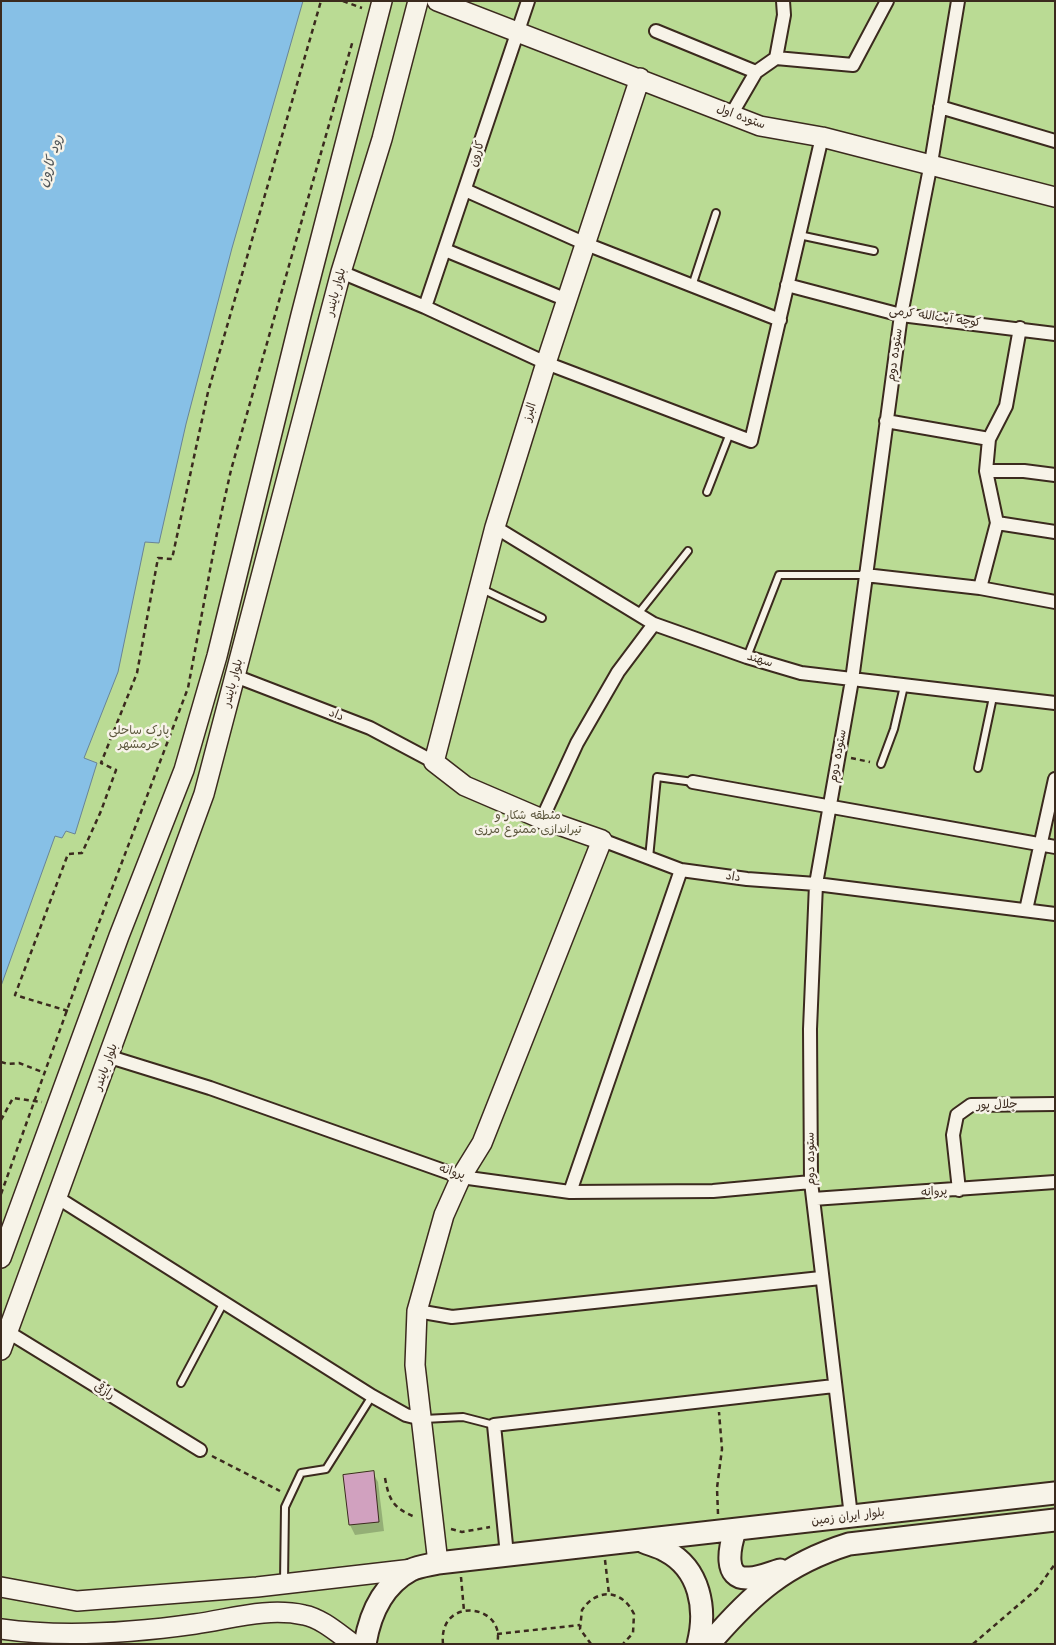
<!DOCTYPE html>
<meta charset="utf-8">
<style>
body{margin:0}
#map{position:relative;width:1056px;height:1645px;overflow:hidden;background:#efe3e0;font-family:"Shantell Sans",sans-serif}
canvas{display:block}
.frame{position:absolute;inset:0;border:2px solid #3b2a1e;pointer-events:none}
</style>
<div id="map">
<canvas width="1056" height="1645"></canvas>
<div class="frame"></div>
</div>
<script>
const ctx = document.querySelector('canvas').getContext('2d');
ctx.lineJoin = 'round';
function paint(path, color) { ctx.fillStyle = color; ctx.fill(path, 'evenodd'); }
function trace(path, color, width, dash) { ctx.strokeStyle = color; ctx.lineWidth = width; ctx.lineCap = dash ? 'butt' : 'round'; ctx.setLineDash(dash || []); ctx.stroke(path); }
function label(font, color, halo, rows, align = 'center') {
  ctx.font = font + ' "Shantell Sans","Playpen Sans Arabic",sans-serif'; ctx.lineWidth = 5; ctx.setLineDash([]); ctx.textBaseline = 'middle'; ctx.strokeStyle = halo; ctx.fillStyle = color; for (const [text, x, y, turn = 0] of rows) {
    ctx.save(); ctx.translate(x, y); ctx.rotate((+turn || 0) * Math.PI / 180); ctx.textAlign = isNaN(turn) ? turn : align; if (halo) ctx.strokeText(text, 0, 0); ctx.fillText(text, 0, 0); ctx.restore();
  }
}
const green = new Path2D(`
 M 1,1 L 1055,1 L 1055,1644 L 1,1644 Z`);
const water = new Path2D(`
 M 1,1 L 303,1 L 232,248 L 186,424 L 159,543 L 145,542 L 118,672 L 84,758 L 97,763 L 75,834 L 66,831 L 62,838 L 55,836 L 1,986 Z`);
const shadow = new Path2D(`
 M 373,1473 L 378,1482 L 384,1531 L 355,1535 L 350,1525 L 344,1476 Z`);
const building = new Path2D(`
 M 374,1471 L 379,1522 L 349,1525 L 343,1475 Z`);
const path = new Path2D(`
 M 343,1 L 362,8
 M 336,100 L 353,40
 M 851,758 L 870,762
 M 68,1011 L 15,995 L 68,854 L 82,853 L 101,811 L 116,770 L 101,763 L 137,673 L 158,558 L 172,559 L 208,392 L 321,1
 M 1,1062 L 8,1064 L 19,1063 L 45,1073
 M 1,1120 L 13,1098 L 42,1102
 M 1,1194 L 89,949 L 188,688 L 217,533 L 231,470 L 336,100
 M 212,1456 L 280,1491
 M 385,1478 C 389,1500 393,1508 415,1517
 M 718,1514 L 717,1488 L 722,1449 L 719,1412
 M 451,1529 L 462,1532 L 490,1527
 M 605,1560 L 609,1594
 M 461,1577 L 464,1611
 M 497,1634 L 580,1625
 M 443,1644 C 438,1595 507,1604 497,1644
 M 591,1644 L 580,1629 L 582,1610 C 597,1588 622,1589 634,1614 L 633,1633 L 623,1644
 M 973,1644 L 1037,1589 L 1055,1564`);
const lane = new Path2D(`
 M 799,235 L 874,251
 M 692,286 L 716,213
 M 707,492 L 730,433
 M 480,588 L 542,618
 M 638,614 L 688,551
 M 747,657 L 779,575 L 865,575
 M 881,764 L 894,729 L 904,686
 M 978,768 L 993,697
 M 649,858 L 657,777 L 693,782
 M 181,1383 L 224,1302
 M 424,1419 L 463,1417 L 494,1425
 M 284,1582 L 285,1507 L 301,1473 L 326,1469 L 372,1396`);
const street = new Path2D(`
 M 656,31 L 756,72
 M 776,58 L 853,65 L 887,1
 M 940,107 L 1055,141
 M 731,115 L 756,72 L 776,58 L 784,15 L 783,1
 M 465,190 L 586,244 L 780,320
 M 445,250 L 567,300
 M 341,272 L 425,307 L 546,363 L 751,441 L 822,137
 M 787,285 L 901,315 L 1055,334
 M 425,307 L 528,1
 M 886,421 L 989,439
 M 986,471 L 1024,471 L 1055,475
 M 997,523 L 1055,532
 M 495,527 L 654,624 L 747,657 L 801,673 L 1055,703
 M 865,575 L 980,588 L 1055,602
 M 980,588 L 997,523 L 986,471 L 989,439 L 1006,406 L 1020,328
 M 235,676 L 370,728 L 434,762
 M 693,782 L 1055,847
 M 542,819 L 577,743 L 618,672 L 654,624
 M 602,840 L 681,870 L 747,879 L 816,884 L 1055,914
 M 1026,910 L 1055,779
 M 110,1057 L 210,1088 L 461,1177 L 570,1192 L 713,1191 L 811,1182
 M 959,1190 L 953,1135 L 957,1115 L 971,1105 L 1055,1104
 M 570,1192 L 681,870
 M 58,1198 L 372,1396 L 406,1415 L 422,1419
 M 813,1199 L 1055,1182
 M 417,1311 L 452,1317 L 821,1278
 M 8,1332 L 200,1450
 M 851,1516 L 811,1182 L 810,1029 L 816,884 L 852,680 L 901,315 L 931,163 L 958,1
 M 507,1555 L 494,1425 L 834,1386`);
const secondary = new Path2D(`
 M 437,1 L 760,126 L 822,137 L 1055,197
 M 1,1258 L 119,936 L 184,770 L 217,656 L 301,315 L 382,1
 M 1,1350 L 204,794 L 341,272 L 382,139 L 418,1
 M 438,1563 L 415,1365 L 417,1311 L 444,1215 L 461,1177 L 482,1143 L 602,840 L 542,819 L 465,786 L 434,762 L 495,527 L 546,363 L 640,78
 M 1,1587 L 77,1601 L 257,1587 L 413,1569
 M 1,1629 C 65,1638 131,1633 195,1624 C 231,1619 267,1607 304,1615 C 321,1618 339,1634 353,1644`);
const primary = new Path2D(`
 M 735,1531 C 730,1546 722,1580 749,1578 C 759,1578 770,1573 780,1570
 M 644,1542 C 651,1545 660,1547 666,1551 C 700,1569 707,1609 698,1644
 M 365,1644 C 370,1614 383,1585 411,1570 C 419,1566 430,1565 438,1563 L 1055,1493
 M 709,1644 C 752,1594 785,1564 849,1544 L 1055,1520`);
const streetNames = [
 ["ستوده اول",741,117,20],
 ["کارون",477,154,-72],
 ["بلوار بایندر",336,292,-75],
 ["کوچه آیت‌الله کرمی",935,317,8],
 ["ستوده دوم",895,355,-82],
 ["البرز",530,412,-73],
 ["سهند",760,660,17],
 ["بلوار بایندر",233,683,-75],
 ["داد",336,715,21],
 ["ستوده دوم",838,756,-80],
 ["داد",733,877,8],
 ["بلوار بایندر",106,1067,-70],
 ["جلال پور",997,1105,-2],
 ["ستوده دوم",811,1159,-91],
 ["پروانه",452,1172,17],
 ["پروانه",934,1192,-4],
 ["رازقی",104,1391,31],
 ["بلوار ایران زمین",848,1517,-7]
];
const parkNames = [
 ["پارک ساحلی",139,731],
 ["خرمشهر",139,745],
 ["منطقه شکار و",528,816],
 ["تیراندازی ممنوع مرزی",528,830]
];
const waterNames = [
 ["رود کارون",51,161,-73]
];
paint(green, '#badb94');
paint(water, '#87c0e6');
trace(water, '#698496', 1);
paint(shadow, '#0003');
paint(building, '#d1a1bf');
trace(building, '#3b2a1e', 1);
trace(lane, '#3b2a1e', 10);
trace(street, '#3b2a1e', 16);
trace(secondary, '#3b2a1e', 22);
trace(primary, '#3b2a1e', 25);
trace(path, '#3b2a1e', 2.5, [5, 4]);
trace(lane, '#f7f3e8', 6);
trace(street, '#f7f3e8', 12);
trace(secondary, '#f7f3e8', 19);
trace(primary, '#f7f3e8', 21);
label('12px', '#3b2a1e', '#f7f3e8', streetNames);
label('12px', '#5b563c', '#f7f3e8', parkNames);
label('italic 14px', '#52575a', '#f7f3e8', waterNames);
</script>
